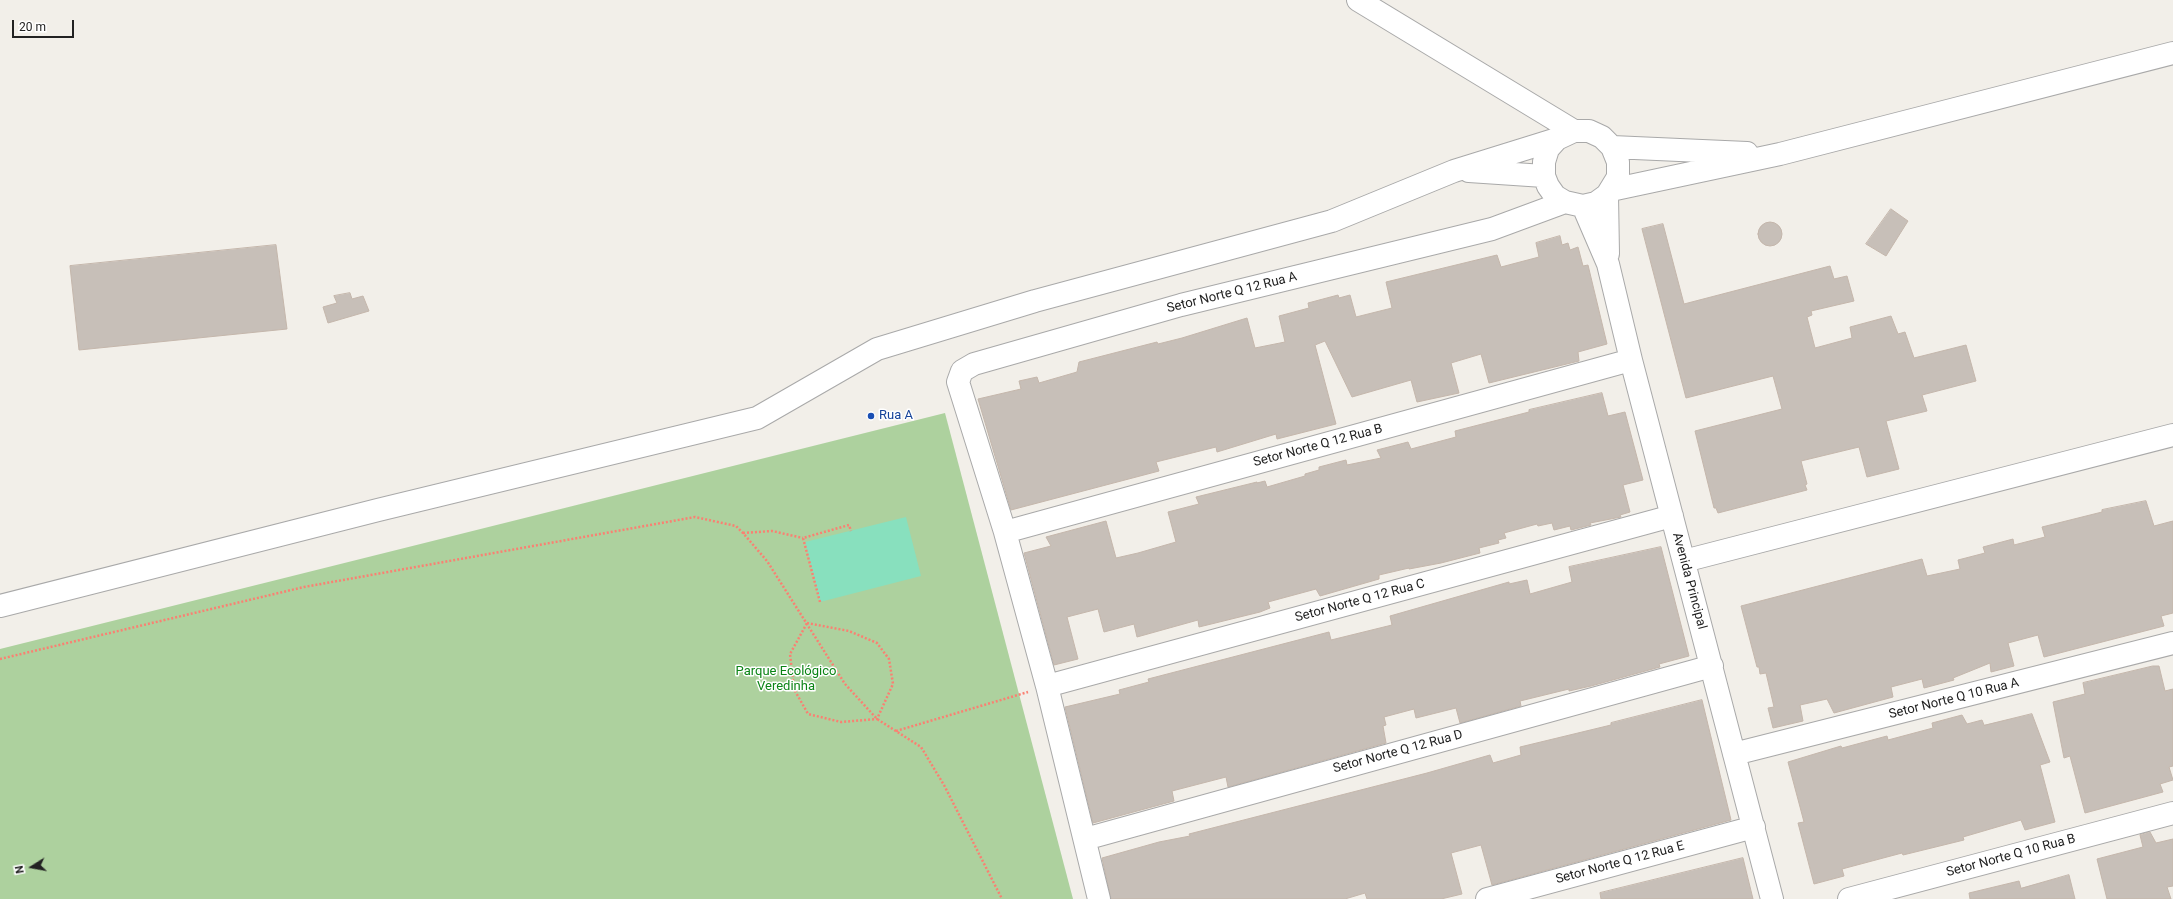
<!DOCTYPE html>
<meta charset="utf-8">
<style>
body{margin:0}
#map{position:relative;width:2173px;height:899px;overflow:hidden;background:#f2efe9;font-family:Roboto,sans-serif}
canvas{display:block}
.north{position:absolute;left:12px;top:847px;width:40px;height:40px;-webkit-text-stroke:3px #fff;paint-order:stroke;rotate:259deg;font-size:11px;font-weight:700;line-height:16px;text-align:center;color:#222}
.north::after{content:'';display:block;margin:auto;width:14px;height:18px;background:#222;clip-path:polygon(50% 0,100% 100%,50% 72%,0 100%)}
.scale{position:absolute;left:12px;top:20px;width:62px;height:18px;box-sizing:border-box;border:2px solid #222;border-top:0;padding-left:5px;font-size:12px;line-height:14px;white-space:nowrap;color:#222;-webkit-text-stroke:3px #fff;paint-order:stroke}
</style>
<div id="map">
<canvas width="2173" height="899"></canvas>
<div class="north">N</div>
<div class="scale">20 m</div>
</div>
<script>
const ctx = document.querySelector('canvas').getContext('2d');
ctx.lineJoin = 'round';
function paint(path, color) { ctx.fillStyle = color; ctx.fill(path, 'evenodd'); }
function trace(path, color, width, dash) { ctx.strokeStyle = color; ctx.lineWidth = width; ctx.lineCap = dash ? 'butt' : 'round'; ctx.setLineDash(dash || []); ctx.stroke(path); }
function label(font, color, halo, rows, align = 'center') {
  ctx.font = font + ' Roboto,sans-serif'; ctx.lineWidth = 3; ctx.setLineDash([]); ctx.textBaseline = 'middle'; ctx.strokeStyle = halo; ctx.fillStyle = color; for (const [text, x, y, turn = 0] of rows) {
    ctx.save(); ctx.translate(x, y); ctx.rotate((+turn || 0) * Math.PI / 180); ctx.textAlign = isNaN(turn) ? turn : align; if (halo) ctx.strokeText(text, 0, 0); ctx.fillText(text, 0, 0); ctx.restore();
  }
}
const forest = new Path2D(`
 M 945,413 L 1073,899 L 0,899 L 0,649 Z`);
const pitch = new Path2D(`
 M 906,517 L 921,576 L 820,602 L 805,542 Z`);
const building = new Path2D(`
 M 1891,209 L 1908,221 L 1886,256 L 1866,244 Z
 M1758 234a12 12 0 1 1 24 0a12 12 0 1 1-24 0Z
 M 1663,224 L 1684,304 L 1830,266 L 1834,279 L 1847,276 L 1854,301 L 1811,311 L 1812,315 L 1807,317 L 1815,348 L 1852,338 L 1850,327 L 1891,316 L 1898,334 L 1905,332 L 1914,358 L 1966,345 L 1976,381 L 1922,395 L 1927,411 L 1886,421 L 1899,469 L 1867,477 L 1859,447 L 1801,461 L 1807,484 L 1805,485 L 1807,490 L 1718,513 L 1716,508 L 1714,508 L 1695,431 L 1782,409 L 1773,376 L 1686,398 L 1642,229 Z
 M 1560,236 L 1562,245 L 1568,243 L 1570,250 L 1578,247 L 1583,266 L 1588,265 L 1607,344 L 1578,352 L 1579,361 L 1489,383 L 1481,354 L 1451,363 L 1459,393 L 1417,402 L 1411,380 L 1352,397 L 1325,341 L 1315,345 L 1336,424 L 1277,439 L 1276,434 L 1217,452 L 1216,447 L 1156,462 L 1159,471 L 1011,510 L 978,399 L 1021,389 L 1019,381 L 1037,377 L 1039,383 L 1077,372 L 1079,362 L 1157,342 L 1158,344 L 1182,338 L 1247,318 L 1255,348 L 1285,342 L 1279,316 L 1309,308 L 1308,303 L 1338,295 L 1339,298 L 1350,295 L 1356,317 L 1392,308 L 1386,282 L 1497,255 L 1501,267 L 1539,257 L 1536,243 Z
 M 276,245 L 287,329 L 79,350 L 70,266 Z
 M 350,293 L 352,299 L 363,296 L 369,311 L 328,323 L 323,307 L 337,303 L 334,296 Z
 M 1602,393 L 1608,416 L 1625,412 L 1643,480 L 1623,485 L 1630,512 L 1620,515 L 1621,517 L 1590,523 L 1591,525 L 1571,530 L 1570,526 L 1554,530 L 1552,523 L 1538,526 L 1537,524 L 1504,533 L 1506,538 L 1498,540 L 1499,543 L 1479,548 L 1480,553 L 1441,563 L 1409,569 L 1409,568 L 1379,575 L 1379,579 L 1320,596 L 1316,589 L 1268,602 L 1270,608 L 1260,612 L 1199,627 L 1198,620 L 1137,637 L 1134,624 L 1104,632 L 1098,609 L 1067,617 L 1078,659 L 1054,665 L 1024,553 L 1051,546 L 1046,537 L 1106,521 L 1116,558 L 1138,553 L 1176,542 L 1168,512 L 1199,504 L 1196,497 L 1257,482 L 1257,483 L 1265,481 L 1267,487 L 1305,476 L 1305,474 L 1319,470 L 1319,467 L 1346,460 L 1347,465 L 1381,458 L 1377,450 L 1408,442 L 1411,449 L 1456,437 L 1455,431 L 1529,412 L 1529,410 Z
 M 2146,501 L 2154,526 L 2173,521 L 2173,613 L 2161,616 L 2164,626 L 2044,657 L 2038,635 L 2008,643 L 2014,666 L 1991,672 L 1990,663 L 1953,678 L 1954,680 L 1924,688 L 1922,679 L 1891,687 L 1893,697 L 1834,713 L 1827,699 L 1800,705 L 1803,721 L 1773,728 L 1768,708 L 1774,707 L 1766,673 L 1760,674 L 1759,667 L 1757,667 L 1741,606 L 1922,559 L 1927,576 L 1960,569 L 1958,560 L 1985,553 L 1983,547 L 2013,539 L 2014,545 L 2045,537 L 2042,527 L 2102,512 L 2102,510 Z
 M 1661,547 L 1689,656 L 1659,664 L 1660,667 L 1591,686 L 1569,691 L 1569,689 L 1520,701 L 1521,706 L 1460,723 L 1456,708 L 1416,718 L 1414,709 L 1384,717 L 1386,725 L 1383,726 L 1386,743 L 1228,787 L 1226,777 L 1172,791 L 1174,801 L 1093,823 L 1065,707 L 1120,694 L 1119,690 L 1149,682 L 1148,679 L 1329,632 L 1331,640 L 1392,625 L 1390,616 L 1509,582 L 1509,584 L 1527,580 L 1530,594 L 1572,582 L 1569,567 Z
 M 2153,666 L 2159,666 L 2165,691 L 2173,689 L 2173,766 L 2169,767 L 2173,780 L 2160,784 L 2163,792 L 2085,813 L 2070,756 L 2064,758 L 2053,702 L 2085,694 L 2083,683 Z
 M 1702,700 L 1731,820 L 1492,885 L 1481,845 L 1451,853 L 1462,894 L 1441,899 L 1367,899 L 1365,893 L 1345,899 L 1111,899 L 1102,858 L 1159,842 L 1190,836 L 1189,834 L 1427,773 L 1490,755 L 1493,763 L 1521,755 L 1520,747 L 1611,725 L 1611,723 Z
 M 2032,714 L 2050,762 L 2040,765 L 2055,822 L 2025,830 L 2021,820 L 1963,837 L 1964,840 L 1903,855 L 1902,853 L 1842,869 L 1844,876 L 1814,884 L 1798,823 L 1804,822 L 1788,762 L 1841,746 L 1842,748 L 1887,736 L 1888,740 L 1933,728 L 1932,723 L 1962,715 L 1967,724 L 1982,720 L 1984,725 Z
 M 2150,832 L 2156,843 L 2173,839 L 2173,886 L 2167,887 L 2171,899 L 2107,899 L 2097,859 L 2143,847 L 2140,835 Z
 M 1743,858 L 1753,899 L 1601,899 L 1600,893 Z
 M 2069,875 L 2075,899 L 1970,899 L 1969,893 L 2019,881 L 2021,888 Z`);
const path = new Path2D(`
 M 743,533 L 772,531 L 803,538
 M 820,602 L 803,538 L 849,525 L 851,531
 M 807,623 L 849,631 L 877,643 L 889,659 L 893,684 L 877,719 L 841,722 L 808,714 L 794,689 L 790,654 Z
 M 0,659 L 304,587 L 695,517 L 736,526 L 743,533 L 767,561 L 845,684 L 877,719 L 921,747 L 944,785 L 1002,899
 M 896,731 L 1028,692`);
const minor = new Path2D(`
 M 1358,0 L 1574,131
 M 1612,147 L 1747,153
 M 1469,171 L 1544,176
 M 1611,190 L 1780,154 L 2173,53
 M 1607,195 L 1608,254
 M 1583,206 L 1608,264 L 1631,360 L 1772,899
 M 1005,532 L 1631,360
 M 1684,561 L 2173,435
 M 0,606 L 378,510 L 757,418 L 877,349 L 1035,301 L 1332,221 L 1454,171 L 1557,139 L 1574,131 L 1589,131 L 1602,137 L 1612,147 L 1618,162 L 1618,177 L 1607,195 L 1596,203 L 1583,206 L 1565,202 L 1555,196 L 1548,186 L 1544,176 L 1544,162 L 1548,149 L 1557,139
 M 1047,686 L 1672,516
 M 1734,754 L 2173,643
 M 1085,839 L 1712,666
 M 1099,899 L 1047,686 L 1005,532 L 958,382 L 962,371 L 974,364 L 1181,305 L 1492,229 L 1565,202
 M 1487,899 L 1754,827
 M 1849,899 L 2173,813`);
const markers = [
 [871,416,4,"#1a4fb4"]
];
const streetNames = [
 ["Setor Norte Q 12 Rua A",1232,293,-14],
 ["Setor Norte Q 12 Rua B",1318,446,-15],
 ["Avenida Principal",1689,581,75],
 ["Setor Norte Q 12 Rua C",1360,601,-15],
 ["Setor Norte Q 10 Rua A",1954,699,-14],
 ["Setor Norte Q 12 Rua D",1398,752,-15],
 ["Setor Norte Q 10 Rua B",2011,856,-15],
 ["Setor Norte Q 12 Rua E",1620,863,-15]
];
const transitNames = [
 ["Rua A",879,416]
];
const parkNames = [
 ["Parque Ecológico",786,672],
 ["Veredinha",786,687]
];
paint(forest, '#add19e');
paint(pitch, '#88e0be');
paint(building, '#c7bfb8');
trace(building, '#c4b6ab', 1);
trace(minor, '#a9a9a9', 24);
trace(path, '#fa8072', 2.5, [2, 2]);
trace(minor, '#fff', 22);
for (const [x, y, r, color] of markers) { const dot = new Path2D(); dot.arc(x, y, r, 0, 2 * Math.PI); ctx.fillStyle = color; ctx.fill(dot); trace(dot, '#fff', 1.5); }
label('13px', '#222', '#fff', streetNames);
label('13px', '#164399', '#fff', transitNames, 'left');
label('13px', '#0c8416', '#fff', parkNames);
</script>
